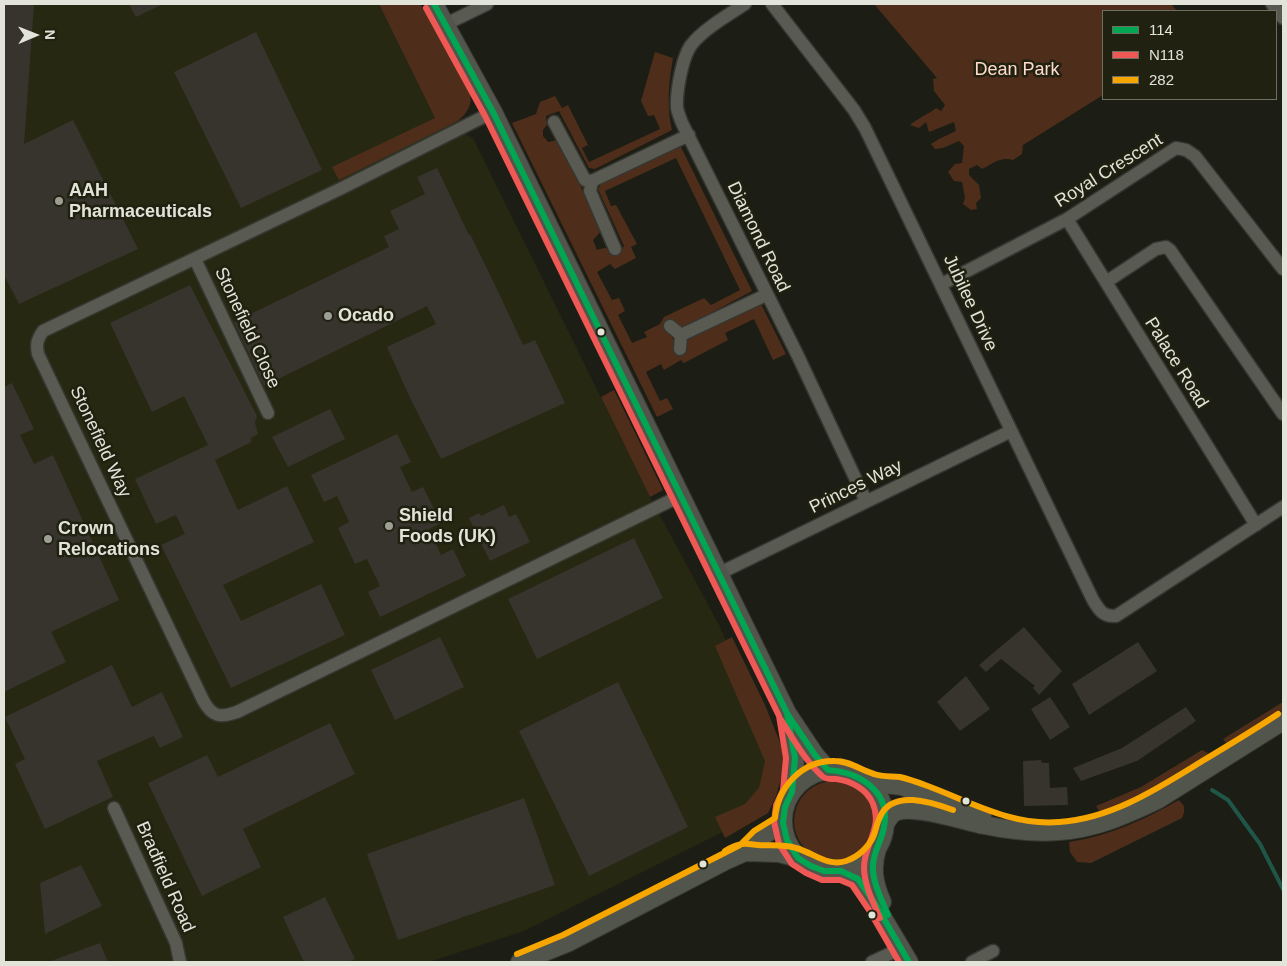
<!DOCTYPE html>
<style>
body{margin:0}
#map{position:relative;width:1287px;height:966px;overflow:hidden;background:#1c1d14;font-family:Arial,sans-serif}
canvas{display:block}
.frame{position:absolute;inset:0;border:5px solid #e3e4d9;pointer-events:none}
.legend{position:absolute;left:1102px;top:10px;width:175px;height:90px;box-sizing:border-box;background:#202110;border:1px solid #6e6f60;margin:0;padding:6px 9px;list-style:none;font-size:15px;color:#e3e4d9}
.legend li{display:flex;align-items:center;gap:10px;height:25px}
.legend b{width:25px;border:1px solid #6e6f60}
.north{position:absolute;left:10px;top:10px;width:50px;height:50px;-webkit-text-stroke:4px #202110;paint-order:stroke;rotate:89deg;font-size:14px;font-weight:700;line-height:20px;text-align:center;color:#e3e4d9}
.north::after{content:'';display:block;margin:auto;width:18px;height:22px;background:#e3e4d9;clip-path:polygon(50% 0,100% 100%,50% 72%,0 100%)}
</style>
<div id="map">
<canvas width="1287" height="966"></canvas>
<div class="frame"></div>
<ul class="legend">
<li><b style="height:6px;background:#00a651"></b>114</li>
<li><b style="height:6px;background:#ef5854"></b>N118</li>
<li><b style="height:6px;background:#f7a600"></b>282</li>
</ul>
<div class="north">N</div>
</div>
<script>
const ctx = document.querySelector('canvas').getContext('2d');
ctx.lineJoin = 'round';
function paint(path, color) { ctx.fillStyle = color; ctx.fill(path, 'evenodd'); }
function trace(path, color, width, dash) { ctx.strokeStyle = color; ctx.lineWidth = width; ctx.lineCap = dash ? 'butt' : 'round'; ctx.setLineDash(dash || []); ctx.stroke(path); }
function label(font, color, halo, rows, align = 'center') {
  ctx.font = font + ' Arial,sans-serif'; ctx.lineWidth = 5; ctx.setLineDash([]); ctx.textBaseline = 'middle'; ctx.strokeStyle = halo; ctx.fillStyle = color; for (const [text, x, y, turn = 0] of rows) {
    ctx.save(); ctx.translate(x, y); ctx.rotate((+turn || 0) * Math.PI / 180); ctx.textAlign = isNaN(turn) ? turn : align; if (halo) ctx.strokeText(text, 0, 0); ctx.fillText(text, 0, 0); ctx.restore();
  }
}
const built = new Path2D(`
 M 4,4 L 379,4 L 435,118 L 473,138 L 650,497 L 719,625 L 771,742 L 755,816 L 524,931 L 429,962 L 4,962 Z`);
const green = new Path2D(`
 M 379,4 L 420,4 L 440,35 L 470,94 C 473,105 466,114 458,121 L 339,180 L 332,167 L 435,118 Z
 M 874,4 L 1171,4 L 1177,11 L 1103,11 L 1103,95 L 1023,145 L 1022,154 L 1013,160 C 1001,156 992,164 982,169 L 977,165 L 969,169 L 969,175 L 979,185 L 981,198 L 976,203 L 977,209 L 971,210 L 963,204 L 965,198 L 962,182 L 954,181 L 948,172 L 955,164 L 962,163 L 964,146 L 959,141 L 943,148 L 935,149 L 931,144 L 939,139 L 956,131 L 954,122 L 929,132 L 926,122 L 919,128 L 910,125 C 918,118 927,115 936,108 L 941,111 L 945,105 L 934,91 L 933,79 L 937,78 Z
 M 655,52 L 673,58 C 669,82 666,106 672,130 L 595,169 L 589,168 L 559,111 L 546,116 L 547,125 L 543,130 L 543,136 L 548,142 L 558,140 L 602,230 L 593,240 L 597,250 L 604,248 L 610,249 L 612,255 L 620,251 L 624,246 L 598,189 L 601,184 L 680,145 L 752,291 L 683,328 L 673,322 L 667,331 L 673,339 L 676,349 L 687,350 L 688,338 L 761,304 L 786,354 L 773,360 L 754,319 L 725,333 L 728,340 L 684,363 L 681,360 L 664,370 L 661,364 L 646,372 L 660,401 L 667,398 L 673,409 L 657,417 L 512,123 L 536,114 L 540,102 L 555,96 L 562,108 L 568,105 L 588,145 L 582,148 L 589,162 L 660,129 L 654,115 L 648,116 L 641,101 ZM 676,158 L 740,290 L 711,305 L 704,298 L 664,317 L 660,324 L 644,332 L 647,337 L 632,343 L 618,315 L 625,311 L 619,298 L 612,300 L 597,272 L 610,264 L 615,269 L 636,258 L 631,247 L 637,244 L 616,205 L 611,206 L 605,191 Z
 M 614,390 L 663,490 L 650,497 L 601,397 Z
 M 732,637 L 765,705 L 785,755 L 784,768 L 776,796 L 768,813 L 725,838 L 715,817 L 745,804 L 759,788 L 765,761 L 715,646 Z
 M 1283,702 L 1283,710 L 1226,743 L 1223,739 Z
 M 1202,750 L 1210,754 L 1135,798 L 1100,812 L 1096,806 L 1141,787 Z
 M794 821a40 40 0 1 1 80 0a40 40 0 1 1-80 0Z
 M 1179,800 L 1184,806 L 1184,813 L 1182,818 L 1091,863 L 1077,862 L 1070,852 L 1069,842 C 1109,836 1144,820 1179,800 Z`);
const stream = new Path2D(`
 M 1212,790 L 1228,800 L 1260,844 L 1283,889`);
const building = new Path2D(`
 M 4,4 L 34,4 L 24,144 L 73,120 L 138,249 L 19,304 L 4,275 Z
 M 129,4 L 163,4 L 136,17 Z
 M 256,32 L 322,170 L 241,208 L 174,72 Z
 M 437,168 L 469,235 L 470,234 L 495,285 L 523,345 L 535,340 L 565,403 L 441,459 L 411,400 L 387,347 L 436,324 L 427,306 L 264,386 L 234,322 L 389,247 L 384,236 L 399,229 L 390,211 L 425,194 L 417,177 Z
 M 190,285 L 257,416 L 255,423 L 258,434 L 251,438 L 251,442 L 215,460 L 238,510 L 287,486 L 314,542 L 223,585 L 241,621 L 321,584 L 345,635 L 231,688 L 161,545 L 185,534 L 176,515 L 156,524 L 135,479 L 208,445 L 184,396 L 152,412 L 110,323 Z
 M 12,383 L 34,429 L 20,435 L 34,464 L 53,455 L 119,600 L 51,632 L 66,662 L 4,692 L 4,387 Z
 M 330,409 L 345,439 L 288,467 L 272,437 Z
 M 397,434 L 411,462 L 400,467 L 412,492 L 423,487 L 441,523 L 429,529 L 441,555 L 453,549 L 466,576 L 380,617 L 368,592 L 380,586 L 367,559 L 355,564 L 338,528 L 349,522 L 337,496 L 324,502 L 311,475 Z
 M 504,505 L 509,517 L 516,514 L 530,542 L 490,561 L 469,518 L 479,513 L 481,516 Z
 M 634,538 L 663,598 L 537,659 L 508,599 Z
 M 1024,627 L 1062,671 L 1039,695 L 1033,688 L 1035,686 L 1001,659 L 986,672 L 979,665 Z
 M 440,637 L 464,687 L 395,720 L 371,670 Z
 M 1138,642 L 1157,671 L 1089,715 L 1072,684 Z
 M 112,665 L 132,707 L 162,692 L 183,737 L 160,748 L 154,736 L 97,761 L 113,797 L 45,829 L 15,764 L 25,759 L 5,717 Z
 M 966,676 L 990,709 L 960,731 L 937,702 Z
 M 618,682 L 688,827 L 589,876 L 519,731 Z
 M 1050,697 L 1070,727 L 1050,740 L 1031,709 Z
 M 1186,707 L 1196,721 L 1137,761 L 1081,781 L 1073,768 L 1122,748 Z
 M 330,723 L 355,774 L 243,829 L 261,867 L 202,896 L 148,783 L 207,755 L 218,777 Z
 M 1041,760 L 1042,763 L 1049,763 L 1050,788 L 1067,787 L 1068,805 L 1024,806 L 1023,761 Z
 M 524,798 L 555,885 L 398,940 L 367,854 Z
 M 81,865 L 102,906 L 45,934 L 40,883 Z
 M 325,897 L 355,959 L 348,962 L 304,962 L 283,917 Z
 M 100,943 L 108,962 L 51,962 L 51,961 Z`);
const street = new Path2D(`
 M 745,4 C 728,15 704,29 692,44 C 682,56 676,93 677,108 C 678,113 680,118 682,123 L 797,354 L 866,501
 M 772,4 L 854,110 L 865,128 L 1093,600 C 1099,610 1103,617 1116,616 L 1283,507
 M 1272,4 L 1283,18
 M 446,24 L 487,4
 M 493,112 L 340,189 L 43,331 C 37,340 36,344 38,354 L 203,700 C 212,717 220,718 237,712 L 680,496
 M 554,122 L 585,180 L 592,181 L 590,191 L 615,249
 M 592,181 L 689,135
 M 1067,219 L 1256,525
 M 195,259 L 268,413
 M 1106,282 L 1156,249 L 1166,247 L 1170,250 L 1283,414
 M 942,284 L 1067,219 L 1176,148 L 1186,150 L 1195,156 L 1283,269
 M 670,326 L 681,335 L 680,349
 M 681,335 L 766,295
 M 718,574 L 1011,431
 M 114,808 L 176,943 L 180,962
 M 872,962 L 902,948
 M 972,962 L 993,951`);
const secondary = new Path2D(`
 M 434,4 L 493,112 L 787,713 L 815,755 L 828,770
 M 788,721 L 795,758 L 792,792
 M783 821a51 51 0 1 1 102 0a51 51 0 1 1-102 0Z
 M 868,782 L 902,786 L 982,816
 M 885,824 C 888,819 892,812 898,811 C 916,805 964,821 984,825 C 1008,830 1034,833 1059,831 C 1094,829 1126,815 1157,800 L 1283,721
 M 877,849 C 871,868 874,884 882,902
 M 745,852 L 779,853 L 798,858
 M 841,871 C 852,875 858,880 865,888 L 909,962
 M 520,962 L 567,943 L 598,927 L 725,861 L 745,852 L 759,838 L 783,823`);
const bus1 = new Path2D(`
 M 434,4 L 493,112 L 787,713 L 795,758 L 792,792 L 785,807 L 783,823 L 787,840 L 798,858 L 811,866 L 824,871 L 841,871 L 858,879 L 876,905 L 909,962
 M 788,715 L 815,755 L 828,770 C 859,772 891,791 884,827 C 882,841 872,853 873,868 C 873,884 882,900 888,915`);
const bus2 = new Path2D(`
 M 426,8 L 485,116 L 779,716 L 786,758 L 783,790 L 776,805 L 774,822 L 779,844 L 792,864 L 806,873 L 822,880 L 840,880 L 852,885 L 869,910 L 899,962
 M 781,720 C 793,738 805,761 822,776 C 826,780 831,779 836,779 C 851,781 867,789 873,804 C 883,827 864,845 864,867 C 864,885 873,902 880,918`);
const bus3 = new Path2D(`
 M 725,851 C 730,848 736,845 742,844 C 748,843 752,845 758,845 C 771,846 783,844 796,848 C 814,853 827,867 846,861 C 858,857 869,847 874,835 C 876,829 877,823 880,817 C 892,789 931,802 953,810
 M 517,954 L 563,935 L 740,845 L 754,831 L 775,818 C 778,787 802,760 835,761 C 850,761 860,770 874,774 C 882,777 891,776 900,777 C 908,779 917,782 925,785 C 969,801 1011,826 1059,822 C 1112,819 1160,787 1204,760 C 1229,745 1254,730 1278,714`);
const markers = [
 [59,201,5,"#9d9e94"],
 [328,316,5,"#9d9e94"],
 [601,332,4.5,"#e3e4d9"],
 [389,526,5,"#9d9e94"],
 [48,539,5,"#9d9e94"],
 [966,801,4.5,"#e3e4d9"],
 [703,864,4.5,"#e3e4d9"],
 [872,915,4.5,"#e3e4d9"]
];
const parkNames = [
 ["Dean Park",1017,70]
];
const streetNames = [
 ["Royal Crescent",1109,171,-32],
 ["Diamond Road",758,237,64],
 ["Jubilee Drive",970,303,65],
 ["Stonefield Close",247,328,65],
 ["Palace Road",1176,363,58],
 ["Stonefield Way",100,442,65],
 ["Princes Way",856,487,-26],
 ["Bradfield Road",165,877,66]
];
const poiNames = [
 ["AAH",69,191],
 ["Pharmaceuticals",69,212],
 ["Ocado",338,316],
 ["Shield",399,516],
 ["Foods (UK)",399,537],
 ["Crown",58,529],
 ["Relocations",58,550]
];
paint(built, '#272812');
paint(green, '#4e2e1a');
trace(stream, '#205647', 4);
paint(building, '#36342d');
trace(street, '#363730', 15);
trace(secondary, '#363730', 20);
trace(street, '#595a52', 12);
trace(secondary, '#52554b', 18);
trace(bus1, '#00a651', 6);
trace(bus2, '#ef5854', 6);
trace(bus3, '#f7a600', 6);
for (const [x, y, r, color] of markers) { const dot = new Path2D(); dot.arc(x, y, r, 0, 2 * Math.PI); ctx.fillStyle = color; ctx.fill(dot); trace(dot, '#202110', 2); }
label('18px', '#fedbc9', '#202110', parkNames);
label('18px', '#e3e4d9', '#202110', streetNames);
label('bold 18px', '#e3e4d9', '#202110', poiNames, 'left');
</script>
